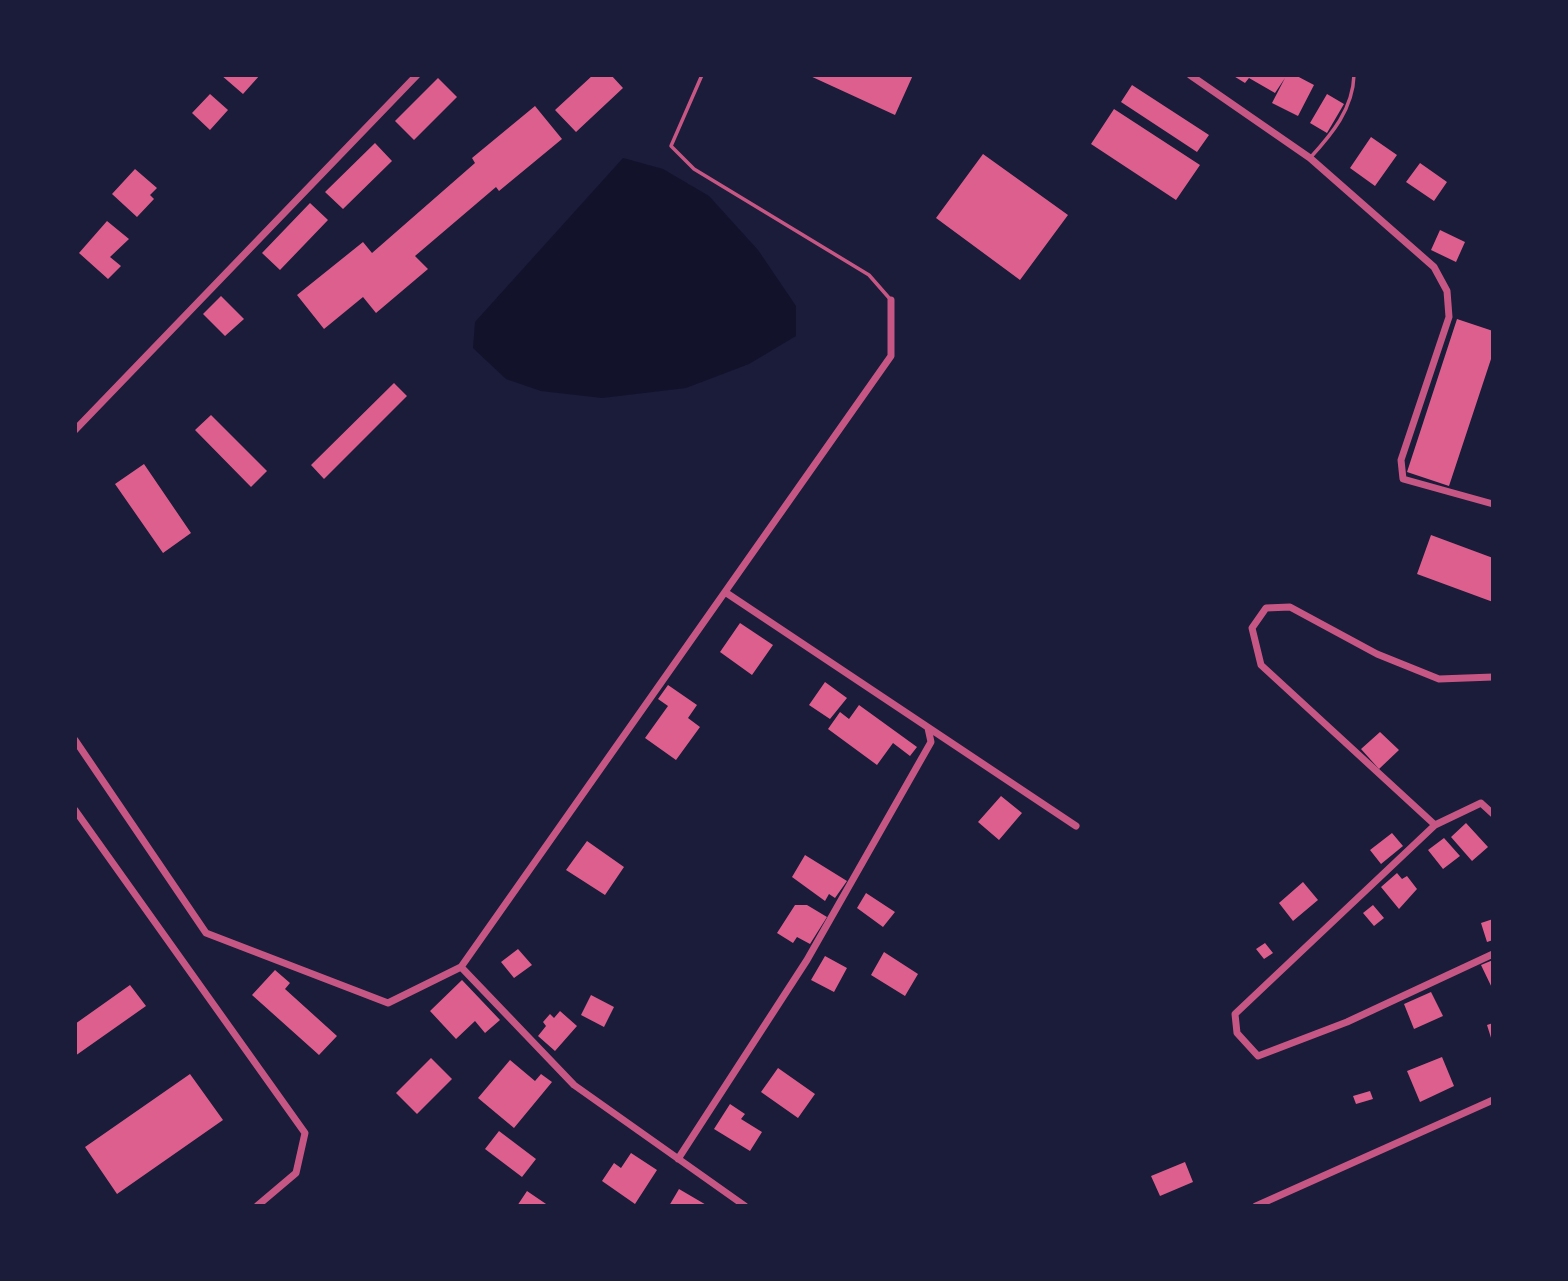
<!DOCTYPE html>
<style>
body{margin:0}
#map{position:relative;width:1568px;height:1281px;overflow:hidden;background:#1b1b3a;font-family:"Fira Sans",sans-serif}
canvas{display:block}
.frame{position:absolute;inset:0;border:77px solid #1b1b3a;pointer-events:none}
</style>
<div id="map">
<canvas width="1568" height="1281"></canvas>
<div class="frame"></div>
</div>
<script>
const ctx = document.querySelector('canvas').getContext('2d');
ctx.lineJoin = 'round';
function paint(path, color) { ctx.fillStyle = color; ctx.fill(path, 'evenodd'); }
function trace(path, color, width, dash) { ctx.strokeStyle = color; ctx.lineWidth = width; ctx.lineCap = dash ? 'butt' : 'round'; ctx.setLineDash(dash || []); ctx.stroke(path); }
const water = new Path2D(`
 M 623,158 L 663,169 L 709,196 L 758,250 L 796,306 L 796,336 L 749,364 L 686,388 L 602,398 L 541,391 L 506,379 L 473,348 L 475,322 Z`);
const building = new Path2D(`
 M 221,75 L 260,75 L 243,94 Z
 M 593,75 L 611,75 L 623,88 L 576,132 L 555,110 Z
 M 808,75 L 913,75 L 895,115 Z
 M 1232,75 L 1295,75 L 1314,85 L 1298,116 L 1272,103 L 1285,78 L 1275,93 L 1249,78 L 1245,83 Z
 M 438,78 L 457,97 L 414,140 L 395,121 Z
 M 1132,85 L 1209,135 L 1197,152 L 1121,102 Z
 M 210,94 L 228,110 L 210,130 L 192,113 Z
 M 1327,94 L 1344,104 L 1327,133 L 1310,123 Z
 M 535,106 L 562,139 L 499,191 L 496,187 L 415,256 L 428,269 L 376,313 L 363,297 L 324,329 L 297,295 L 363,242 L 372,253 L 475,163 L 472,158 Z
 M 1114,109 L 1200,165 L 1176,200 L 1091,144 Z
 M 1371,137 L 1397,155 L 1375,186 L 1350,168 Z
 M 375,143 L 392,161 L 343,209 L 325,192 Z
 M 983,154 L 1068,215 L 1020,280 L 936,218 Z
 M 1420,163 L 1447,182 L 1434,201 L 1406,182 Z
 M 135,169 L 157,188 L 150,195 L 154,199 L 137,217 L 112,194 Z
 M 310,203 L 328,220 L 280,270 L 262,253 Z
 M 107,221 L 129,239 L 110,257 L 121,266 L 108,279 L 79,253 Z
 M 1440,230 L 1465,242 L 1456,262 L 1431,250 Z
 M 221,296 L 244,319 L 225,336 L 203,314 Z
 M 1457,319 L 1493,331 L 1493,353 L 1449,486 L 1407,472 Z
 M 394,383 L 407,396 L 324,479 L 311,465 Z
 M 211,415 L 267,471 L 251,487 L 195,430 Z
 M 144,464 L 191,533 L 163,553 L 115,484 Z
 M 1431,535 L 1493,558 L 1493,602 L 1417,574 Z
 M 740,623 L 773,645 L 752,675 L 720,652 Z
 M 825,682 L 847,698 L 830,719 L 809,705 Z
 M 668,685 L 697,705 L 688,718 L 700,727 L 676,760 L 645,738 L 668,706 L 658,699 Z
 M 859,705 L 917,747 L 910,756 L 893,743 L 877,765 L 828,729 L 840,712 L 849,719 Z
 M 1380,732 L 1399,750 L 1379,769 L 1361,749 Z
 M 1001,796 L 1022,813 L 999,840 L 978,822 Z
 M 1466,823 L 1488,847 L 1472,861 L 1451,837 Z
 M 1392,833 L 1403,846 L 1381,864 L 1370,850 Z
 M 1444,838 L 1460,856 L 1443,869 L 1428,850 Z
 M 587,841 L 624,867 L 605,895 L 566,870 Z
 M 805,855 L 847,881 L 835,898 L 829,894 L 825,901 L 792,877 Z
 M 1397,873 L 1402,879 L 1407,876 L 1417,889 L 1399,909 L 1381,887 Z
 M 1303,882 L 1318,900 L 1293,921 L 1279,903 Z
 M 866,893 L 895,912 L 883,927 L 857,908 Z
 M 795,905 L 807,905 L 827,917 L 810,944 L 797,937 L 793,943 L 777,933 Z
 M 1373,905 L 1384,918 L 1374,926 L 1363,913 Z
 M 1493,919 L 1493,940 L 1487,942 L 1481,923 Z
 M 1265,943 L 1273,953 L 1264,959 L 1256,949 Z
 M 518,949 L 532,965 L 514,978 L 501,962 Z
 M 884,952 L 918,974 L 905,996 L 871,975 Z
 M 825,956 L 847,968 L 834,992 L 811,980 Z
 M 1493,960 L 1493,990 L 1481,965 Z
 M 275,970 L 290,983 L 285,989 L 337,1036 L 319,1055 L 252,995 Z
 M 462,980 L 500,1020 L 485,1033 L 475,1021 L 456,1039 L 430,1011 Z
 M 130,985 L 146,1006 L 75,1056 L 75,1024 Z
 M 1431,992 L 1443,1016 L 1414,1029 L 1404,1004 Z
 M 591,995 L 614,1007 L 604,1027 L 581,1015 Z
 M 560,1011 L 577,1026 L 555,1051 L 538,1036 L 546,1026 L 543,1022 L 550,1014 L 554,1018 Z
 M 1493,1023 L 1493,1041 L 1492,1041 L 1487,1025 Z
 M 1442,1057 L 1454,1086 L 1420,1102 L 1407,1071 Z
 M 431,1058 L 452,1079 L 417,1114 L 396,1093 Z
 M 510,1060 L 535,1081 L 541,1074 L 552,1082 L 514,1128 L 478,1098 Z
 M 778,1068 L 815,1094 L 798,1118 L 761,1092 Z
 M 190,1074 L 223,1120 L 117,1194 L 85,1147 Z
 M 1370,1091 L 1373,1099 L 1356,1104 L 1353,1096 Z
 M 730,1104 L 745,1114 L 741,1119 L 762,1132 L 750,1151 L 714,1129 Z
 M 499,1131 L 536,1159 L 522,1177 L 485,1149 Z
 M 631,1153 L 657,1170 L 635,1204 L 602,1181 L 614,1163 L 621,1168 Z
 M 1185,1162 L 1193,1182 L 1160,1196 L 1151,1176 Z
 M 679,1189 L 708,1206 L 669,1206 Z
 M 527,1191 L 549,1206 L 517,1206 Z`);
const service = new Path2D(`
 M 702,75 L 671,146 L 694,169 L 869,275 L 890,299
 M 1310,158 C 1332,134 1353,109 1354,75`);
const minor = new Path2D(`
 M 1190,75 L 1310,158 L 1434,267 L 1447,291 L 1449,317 L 1401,460 L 1403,479 L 1493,504
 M 75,430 L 417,75
 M 725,592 L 1076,826
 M 1493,677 L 1439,679 L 1377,654 L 1290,607 L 1266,608 L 1252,628 L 1261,665 L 1435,825 L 1481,803 L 1493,814
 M 75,740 L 206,933 L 388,1003 L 461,967 L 891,356 L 891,300
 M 75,810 L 305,1133 L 296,1173 L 257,1206
 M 1435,825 L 1235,1014 L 1237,1033 L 1258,1056 L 1347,1022 L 1493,954
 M 461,967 L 574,1085 L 745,1206
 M 678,1159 L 807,960 L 931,742 L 928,728
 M 1256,1206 L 1493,1100`);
paint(water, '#12122b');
paint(building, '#dd5f8e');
trace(service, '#c65784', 3.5);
trace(minor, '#c65784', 7);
</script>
